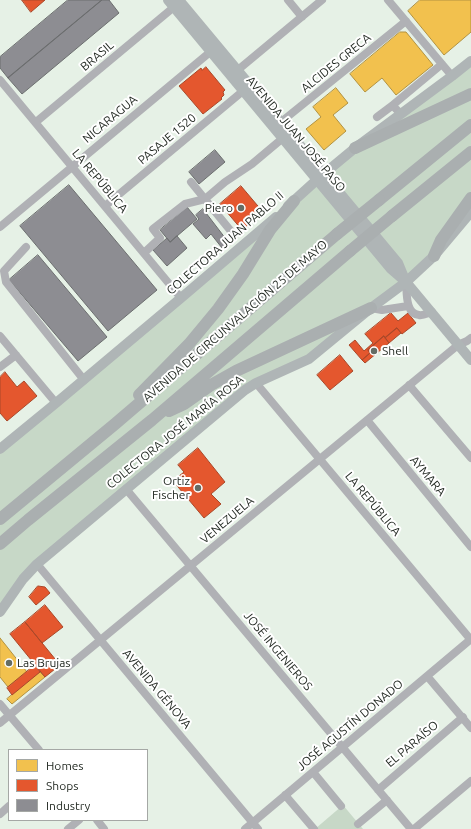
<!DOCTYPE html>
<meta charset="utf-8">
<style>
body{margin:0}
#map{position:relative;width:471px;height:829px;overflow:hidden;background:#e6f1e6;font-family:Ubuntu,sans-serif}
canvas{display:block}
.legend{position:absolute;left:8px;top:749px;width:140px;height:72px;box-sizing:border-box;background:#fff;border:1px solid #a5a8a5;margin:0;padding:5px 7px;list-style:none;font-size:12px;color:#1e251e}
.legend li{display:flex;align-items:center;gap:8px;height:20px}
.legend b{width:20px;border:1px solid #a5a8a5}
</style>
<div id="map">
<canvas width="471" height="829"></canvas>
<ul class="legend">
<li><b style="height:11px;background:#f2c14e"></b>Homes</li>
<li><b style="height:11px;background:#e4572e"></b>Shops</li>
<li><b style="height:11px;background:#8d8d92"></b>Industry</li>
</ul>
</div>
<script>
const ctx = document.querySelector('canvas').getContext('2d');
ctx.lineJoin = 'round';
function paint(path, color) { ctx.fillStyle = color; ctx.fill(path, 'evenodd'); }
function trace(path, color, width, dash) { ctx.strokeStyle = color; ctx.lineWidth = width; ctx.lineCap = dash ? 'butt' : 'round'; ctx.setLineDash(dash || []); ctx.stroke(path); }
function label(font, color, halo, rows, align = 'center') {
  ctx.font = font + ' Ubuntu,sans-serif'; ctx.lineWidth = 4; ctx.setLineDash([]); ctx.textBaseline = 'middle'; ctx.strokeStyle = halo; ctx.fillStyle = color; for (const [text, x, y, turn = 0] of rows) {
    ctx.save(); ctx.translate(x, y); ctx.rotate((+turn || 0) * Math.PI / 180); ctx.textAlign = isNaN(turn) ? turn : align; if (halo) ctx.strokeText(text, 0, 0); ctx.fillText(text, 0, 0); ctx.restore();
  }
}
const green = new Path2D(`
 M 471,61 L 471,212 L 434,256 L 309,359 L 256,383 L 37,564 L 0,612 L 0,449 L 294,201 Z
 M 343,805 L 363,829 L 315,829 Z`);
const homes = new Path2D(`
 M 420,0 L 471,0 L 471,32 L 444,55 L 408,11 Z
 M 400,32 L 406,32 L 433,65 L 396,95 L 382,78 L 365,92 L 350,74 Z
 M 336,88 L 348,103 L 333,115 L 346,131 L 324,150 L 306,129 L 321,117 L 313,107 Z
 M 0,638 L 27,672 L 8,687 L 0,677 Z
 M 40,672 L 45,677 L 12,704 L 7,699 Z`);
const shops = new Path2D(`
 M 22,0 L 45,0 L 31,12 Z
 M 206,67 L 225,90 L 223,92 L 224,95 L 221,98 L 222,99 L 203,114 L 179,86 L 201,68 L 202,70 Z
 M 241,186 L 263,212 L 242,230 L 220,204 Z
 M 391,313 L 398,321 L 408,313 L 416,323 L 402,334 L 397,328 L 385,338 L 384,336 L 368,350 L 370,353 L 362,360 L 349,345 L 355,340 L 364,351 L 373,343 L 365,334 Z
 M 397,328 L 401,333 L 389,343 L 385,338 Z
 M 384,336 L 389,343 L 365,363 L 362,360 L 370,353 L 368,350 Z
 M 340,355 L 353,371 L 330,390 L 317,375 Z
 M 5,372 L 17,387 L 24,381 L 37,396 L 7,421 L 0,413 L 0,377 Z
 M 198,448 L 225,482 L 211,494 L 221,504 L 204,518 L 173,481 L 184,472 L 178,465 Z
 M 38,586 L 45,587 L 50,593 L 36,605 L 29,597 Z
 M 45,605 L 63,627 L 42,643 L 25,622 Z
 M 25,622 L 60,665 L 45,677 L 10,634 Z
 M 35,665 L 40,672 L 12,695 L 7,688 Z`);
const industry = new Path2D(`
 M 68,0 L 102,0 L 8,78 L 0,68 L 0,57 Z
 M 102,0 L 109,0 L 119,13 L 22,94 L 8,78 Z
 M 215,150 L 225,162 L 199,184 L 189,172 Z
 M 69,185 L 157,290 L 108,331 L 20,226 Z
 M 187,207 L 197,219 L 170,242 L 160,230 Z
 M 203,209 L 229,243 L 222,248 L 211,234 L 206,239 L 193,224 L 199,219 L 196,215 Z
 M 177,236 L 187,248 L 167,266 L 153,250 L 167,238 L 170,242 Z
 M 38,255 L 107,337 L 78,361 L 9,280 Z`);
const minor = new Path2D(`
 M 288,0 L 302,17
 M 388,0 L 452,76
 M 233,74 L 322,0
 M 0,80 L 181,298
 M 401,114 L 393,106 L 393,105 L 394,104 L 442,64
 M 377,117 L 393,105
 M 36,122 L 174,7
 M 281,122 L 406,21
 M 191,182 L 230,230
 M 105,206 L 243,91
 M 0,227 L 215,48
 M 26,247 L 4,271 L 6,282 L 84,380
 M 144,253 L 160,238 L 153,229 L 185,204 L 205,199 L 225,182 L 252,164 L 283,138
 M 406,282 C 407,292 405,314 419,315 C 423,316 428,313 432,312
 M 371,308 L 382,310 L 408,306
 M 0,336 L 56,403
 M 0,367 L 16,355
 M 256,383 L 471,640
 M 409,385 L 471,458
 M 367,420 L 471,547
 M 126,489 L 411,829
 M 37,564 L 258,829
 M 427,676 L 471,728
 M 0,704 L 39,750
 M 0,723 L 458,345 L 467,341 L 471,338
 M 313,772 L 341,806
 M 378,790 L 463,717
 M 285,795 L 314,829
 M 0,814 L 9,806
 M 97,820 L 104,829
 M 358,824 L 387,800
 M 68,829 L 79,820
 M 245,829 L 471,639
 M 414,829 L 471,781`);
const major = new Path2D(`
 M 168,0 L 391,269 L 406,282 L 471,360
 M 179,0 L 398,263 L 405,280
 M 288,206 L 320,177 L 355,148 L 452,76 L 471,61
 M 0,449 L 56,403 L 181,298 L 276,217
 M 0,612 L 23,579 L 37,564 L 245,390 L 256,383 L 309,359 L 371,308 L 406,282 L 434,256 L 471,212`);
const highway = new Path2D(`
 M 355,148 L 471,94
 M 379,200 L 471,125
 M 392,216 L 471,152
 M 434,256 L 441,240 L 471,198
 M 139,395 L 189,344 L 218,309 L 243,274 L 270,230 L 294,201
 M 169,411 L 184,404 L 211,385 L 236,371 L 371,308
 M 0,519 L 115,424 L 337,234
 M 0,544 L 28,520 L 152,420 L 350,251`);
const highwayBridge = new Path2D(`
 M 337,234 L 379,200
 M 350,251 L 392,216`);
const markers = [
 [241,208,4,"#646c64"],
 [374,351,4,"#646c64"],
 [198,488,4,"#646c64"],
 [9,663,4,"#646c64"]
];
const streetNames = [
 ["BRASIL",97,56,-40],
 ["ALCIDES GRECA",336,63,-39],
 ["NICARAGUA",110,119,-40],
 ["AVENIDA JUAN JOSÉ PASO",296,134,50],
 ["PASAJE 1520",167,139,-40],
 ["LA REPÚBLICA",100,181,50],
 ["COLECTORA JUAN PABLO II",225,243,-41],
 ["AVENIDA DE CIRCUNVALACIÓN 25 DE MAYO",235,321,-41],
 ["COLECTORA JOSÉ MARÍA ROSA",175,432,-39],
 ["AYMARA",428,476,50],
 ["LA REPÚBLICA",373,504,50],
 ["VENEZUELA",227,520,-40],
 ["JOSÉ INGENIEROS",278,651,50],
 ["AVENIDA GÉNOVA",157,689,50],
 ["JOSÉ AGUSTÍN DONADO",350,725,-40],
 ["EL PARAÍSO",412,744,-40]
];
const poiNames = [
 ["Piero",233,208],
 ["Shell",382,351,"left"],
 ["Ortiz",190,481],
 ["Fischer",190,495],
 ["Las Brujas",17,663,"left"]
];
paint(green, '#c7d8c7');
paint(homes, '#f2c14e');
trace(homes, '#b29240', 1);
paint(shops, '#e4572e');
trace(shops, '#a94829', 1);
paint(industry, '#8d8d92');
trace(industry, '#6c6e6f', 1);
trace(minor, '#b0b1b5', 8);
trace(major, '#afb5b6', 10);
trace(highway, '#aaafb0', 12);
trace(highwayBridge, '#aaafb0', 12);
for (const [x, y, r, color] of markers) { const dot = new Path2D(); dot.arc(x, y, r, 0, 2 * Math.PI); ctx.fillStyle = color; ctx.fill(dot); trace(dot, '#fff', 1.5); }
label('12px', '#1e251e', '#fff', streetNames);
label('12px', '#1e251e', '#fff', poiNames, 'right');
</script>
